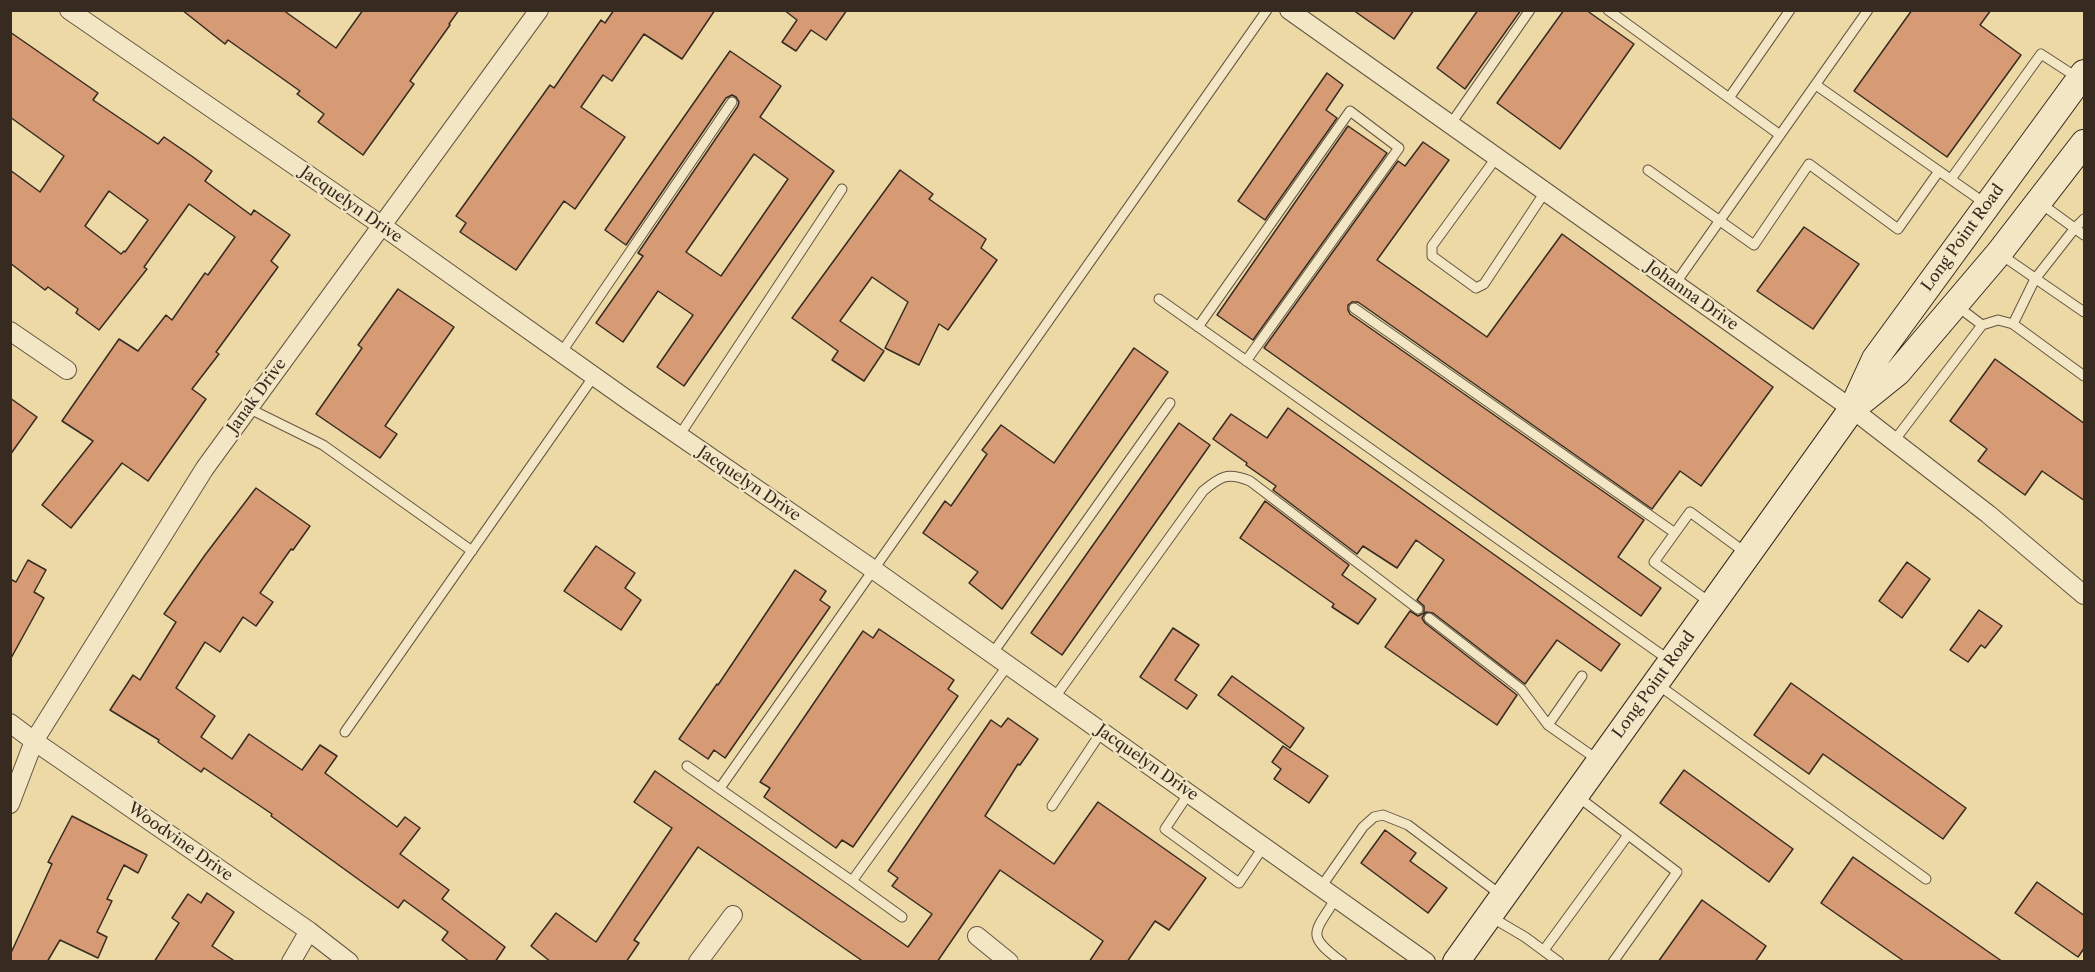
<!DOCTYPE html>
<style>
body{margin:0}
#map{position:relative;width:2095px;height:972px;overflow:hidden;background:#ecd9a6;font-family:"Libre Caslon Text",serif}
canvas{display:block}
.frame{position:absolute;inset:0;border:12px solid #372b21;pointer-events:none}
</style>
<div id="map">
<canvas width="2095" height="972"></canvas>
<div class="frame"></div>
</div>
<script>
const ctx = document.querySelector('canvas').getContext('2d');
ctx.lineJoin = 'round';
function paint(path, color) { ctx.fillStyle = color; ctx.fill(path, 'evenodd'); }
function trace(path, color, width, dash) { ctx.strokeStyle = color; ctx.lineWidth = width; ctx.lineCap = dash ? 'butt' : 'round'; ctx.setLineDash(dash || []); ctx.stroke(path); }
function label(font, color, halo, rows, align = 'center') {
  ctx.font = font + ' "Libre Caslon Text",serif'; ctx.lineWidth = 4.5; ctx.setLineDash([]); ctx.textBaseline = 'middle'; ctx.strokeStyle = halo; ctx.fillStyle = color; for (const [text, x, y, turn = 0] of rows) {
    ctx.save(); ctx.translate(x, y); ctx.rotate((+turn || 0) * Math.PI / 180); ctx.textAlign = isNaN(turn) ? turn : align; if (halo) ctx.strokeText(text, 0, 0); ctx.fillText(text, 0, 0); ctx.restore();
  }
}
const building = new Path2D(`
 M 182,10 L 283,10 L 336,48 L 363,10 L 459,10 L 449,24 L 450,25 L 410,81 L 414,84 L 363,155 L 318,122 L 324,114 L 297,94 L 300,91 L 228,40 L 225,44 Z
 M 614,10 L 715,10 L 682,59 L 644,34 L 612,81 L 603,75 L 581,107 L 625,137 L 575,209 L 564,201 L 516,270 L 460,232 L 466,223 L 456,216 L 550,85 L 554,88 L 601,20 L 605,23 Z
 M 784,10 L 847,10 L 826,40 L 811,30 L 796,51 L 782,42 L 797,20 Z
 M 1353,10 L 1414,10 L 1394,39 Z
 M 1478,10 L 1521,10 L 1465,89 L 1437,68 Z
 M 1564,10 L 1586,10 L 1634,44 L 1560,149 L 1497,103 Z
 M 1912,10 L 1991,10 L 1980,25 L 2021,55 L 1947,157 L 1854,91 Z
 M 10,32 L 98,93 L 93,100 L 158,144 L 164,137 L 193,157 L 212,171 L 205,181 L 251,215 L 254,210 L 290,235 L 271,261 L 278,267 L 216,352 L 219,354 L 192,389 L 206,399 L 148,481 L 122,463 L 71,528 L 42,505 L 93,441 L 62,421 L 119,339 L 138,351 L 166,315 L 172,320 L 205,273 L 208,275 L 235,237 L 189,204 L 144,267 L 147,269 L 99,330 L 76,313 L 78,309 L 48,287 L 45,290 L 10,263 L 10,170 L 40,192 L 64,156 L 10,117 ZM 109,191 L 148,220 L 125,252 L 124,251 L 121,254 L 85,226 Z
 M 730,51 L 781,86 L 760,117 L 834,171 L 684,386 L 657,367 L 693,315 L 658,291 L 623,342 L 596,323 L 643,256 L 638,253 L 738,106 L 739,102 L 736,97 L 732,95 L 726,98 L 626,245 L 605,230 ZM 754,154 L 788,179 L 721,276 L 686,252 Z
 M 1327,73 L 1343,85 L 1326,110 L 1337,118 L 1265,220 L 1238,201 Z
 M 1348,126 L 1387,153 L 1253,340 L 1217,315 Z
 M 1423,142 L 1449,160 L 1377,260 L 1487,337 L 1562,234 L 1773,387 L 1701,486 L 1680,471 L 1652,509 L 1358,302 L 1352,302 L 1348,305 L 1348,310 L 1350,314 L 1644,520 L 1618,557 L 1661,588 L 1641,616 L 1264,348 L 1398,161 L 1405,166 Z
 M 900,170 L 933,194 L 929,199 L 986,239 L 981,248 L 997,260 L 948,330 L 939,324 L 919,365 L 885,348 L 908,302 L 872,277 L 840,321 L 884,351 L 864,381 L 832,360 L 838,351 L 792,318 Z
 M 1804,227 L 1859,264 L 1813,329 L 1757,291 Z
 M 398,289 L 454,327 L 385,426 L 397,434 L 380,458 L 316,414 L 362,348 L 358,345 Z
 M 1134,348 L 1168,372 L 1002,609 L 969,583 L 978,572 L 923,533 L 945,501 L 951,506 L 987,454 L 982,450 L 1001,425 L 1054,463 Z
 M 1995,359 L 2085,424 L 2085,501 L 2042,471 L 2025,495 L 1978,461 L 1987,449 L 1950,421 Z
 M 10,398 L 37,417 L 10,455 Z
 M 1288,408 L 1620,644 L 1601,671 L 1557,640 L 1525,684 L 1433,613 L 1426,612 L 1422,618 L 1425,623 L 1517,695 L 1497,725 L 1385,647 L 1410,611 L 1418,616 L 1424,613 L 1424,606 L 1417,600 L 1444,560 L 1416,540 L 1397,568 L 1363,546 L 1357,554 L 1273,490 L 1276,486 L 1246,465 L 1247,463 L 1213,439 L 1231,414 L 1267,438 Z
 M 1179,423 L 1210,445 L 1062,655 L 1031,633 Z
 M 256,488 L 310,526 L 293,550 L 291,549 L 260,593 L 273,602 L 256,626 L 243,617 L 220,652 L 205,642 L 176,688 L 215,716 L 201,737 L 232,759 L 249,734 L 302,770 L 320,745 L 337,756 L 325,773 L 397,827 L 405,817 L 420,828 L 400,854 L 449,890 L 442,899 L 505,947 L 495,962 L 470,962 L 442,940 L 448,932 L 404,900 L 398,908 L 271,816 L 272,814 L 204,768 L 201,772 L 158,742 L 159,740 L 110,710 L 133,675 L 140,680 L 176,622 L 164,614 L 205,555 Z
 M 1265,501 L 1349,565 L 1342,575 L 1376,599 L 1358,624 L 1332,607 L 1334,604 L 1240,538 Z
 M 596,546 L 635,573 L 625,588 L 641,600 L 621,630 L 564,591 Z
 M 28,560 L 46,570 L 34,592 L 44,598 L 10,660 L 10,579 L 16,582 Z
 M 1907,562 L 1930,579 L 1902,618 L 1879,601 Z
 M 795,570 L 826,591 L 820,600 L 830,607 L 725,758 L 714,750 L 708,759 L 679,739 L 717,684 L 718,685 Z
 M 1979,610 L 2002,626 L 1985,648 L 1981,645 L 1968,662 L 1950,650 Z
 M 1173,628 L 1199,645 L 1175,680 L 1197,695 L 1187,709 L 1140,677 Z
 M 879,629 L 954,680 L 948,689 L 958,696 L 853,847 L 842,840 L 836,848 L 764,797 L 770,788 L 760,782 L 863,631 L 873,638 Z
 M 1232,676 L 1304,728 L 1290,748 L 1218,695 Z
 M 1791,683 L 1966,808 L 1943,839 L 1823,754 L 1809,774 L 1754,735 Z
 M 1008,718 L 1038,739 L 1020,765 L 1018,764 L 985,816 L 1054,864 L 1098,802 L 1206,878 L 1169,930 L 1155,921 L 1127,962 L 1089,962 L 1103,941 L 1000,870 L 937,962 L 864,962 L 698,847 L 634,940 L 639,943 L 626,962 L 551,962 L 531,946 L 556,913 L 596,942 L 672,828 L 634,802 L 655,771 L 908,947 L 932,914 L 892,886 L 898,878 L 888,871 L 991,720 L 1001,727 Z
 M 1283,746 L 1328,776 L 1309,803 L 1274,779 L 1281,769 L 1272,762 Z
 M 1684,770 L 1793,849 L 1769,882 L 1660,803 Z
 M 72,816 L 147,855 L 138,873 L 124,865 L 107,899 L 112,901 L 97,932 L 107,937 L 98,958 L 60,940 L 47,962 L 10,962 L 10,955 L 52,864 L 48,862 Z
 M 1385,830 L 1416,853 L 1410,861 L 1447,888 L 1428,913 L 1361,863 Z
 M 1853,857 L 2003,962 L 1905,962 L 1821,903 Z
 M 2037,882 L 2085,916 L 2085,947 L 2078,957 L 2015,913 Z
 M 207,893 L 234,912 L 212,946 L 236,962 L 154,962 L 179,923 L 172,918 L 188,894 L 201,903 Z
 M 1702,900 L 1766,946 L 1755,962 L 1658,962 Z`);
const lane = new Path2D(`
 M 1608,10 L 1780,135
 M 1816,85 L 1986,204
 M 1729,98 L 1790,10
 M 1450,125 L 1530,10
 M 1496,158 L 1432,246 L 1432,256 L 1476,288 L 1484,284 L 1545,192
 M 1648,170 L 1754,245 L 1809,164 L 1898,229 L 1939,171
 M 1951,179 L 2041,54 L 2078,78
 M 2040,203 L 2084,235
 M 2084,219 L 2075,228 L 2035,279 L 2013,324 L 2084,376
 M 2000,254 L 2084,312
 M 1675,284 L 1868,10
 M 1159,299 L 1669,660
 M 1957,306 L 1982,325
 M 1354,308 L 1675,533
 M 1198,327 L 1350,111 L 1399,148 L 1246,361
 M 561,353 L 732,102
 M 248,408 L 323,445 L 472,551
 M 679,436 L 842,189
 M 1894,441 L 1982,325 L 1998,320 L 2013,324
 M 1712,604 L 1654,562 L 1690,512 L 1746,553
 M 1429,618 L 1521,689 L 1548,725 L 1598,760
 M 992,654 L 1170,403
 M 1657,684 L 1926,879
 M 1055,697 L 1203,491 C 1221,476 1227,472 1250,481 L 1418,609
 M 1548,725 L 1582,676
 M 345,732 L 594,376
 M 687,766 L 852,881 L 1008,665
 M 720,788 L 1267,10
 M 1189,793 L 1165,829 L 1239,883 L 1264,846
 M 1577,796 L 1677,872 L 1613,962
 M 1052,806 L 1102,731
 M 852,881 L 902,917
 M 1321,887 L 1363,827 L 1374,817 L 1383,815 L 1408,825 L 1501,895
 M 1336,898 C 1315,933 1304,934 1342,962
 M 1491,917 L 1525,937 L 1559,962
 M 1544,950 L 1628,835`);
const street = new Path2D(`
 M 69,10 L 381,225 L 629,401 L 874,570 L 1426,962
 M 1289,10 L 1852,409 L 1988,514 L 2084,595
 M 10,331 L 67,370
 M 10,723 L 34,741 L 309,931 L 349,962
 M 10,804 L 34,741 L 205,468 L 539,10
 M 977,936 L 1009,962
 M 291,962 L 309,931
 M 698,962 L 733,915`);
const secondary = new Path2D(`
 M 1857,405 L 1898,372 L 1999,253 L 2084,143
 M 1456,962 L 1852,409 L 1875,359 L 2084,73`);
const streetNames = [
 ["Jacquelyn Drive",351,205,35],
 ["Long Point Road",1963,238,-54],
 ["Johanna Drive",1692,296,35],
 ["Janak Drive",257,396,-54],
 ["Jacquelyn Drive",749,484,34],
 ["Long Point Road",1654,685,-54],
 ["Jacquelyn Drive",1147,763,35],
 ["Woodvine Drive",180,842,35]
];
paint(building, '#d69b75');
trace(building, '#372b21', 1.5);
trace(lane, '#645642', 11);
trace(street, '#645642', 20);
trace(secondary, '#372b21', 28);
trace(lane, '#f3e6c5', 9);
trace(street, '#f3e6c5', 18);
trace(secondary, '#f3e6c5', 26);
label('16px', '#372b21', '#f3e6c5', streetNames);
</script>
